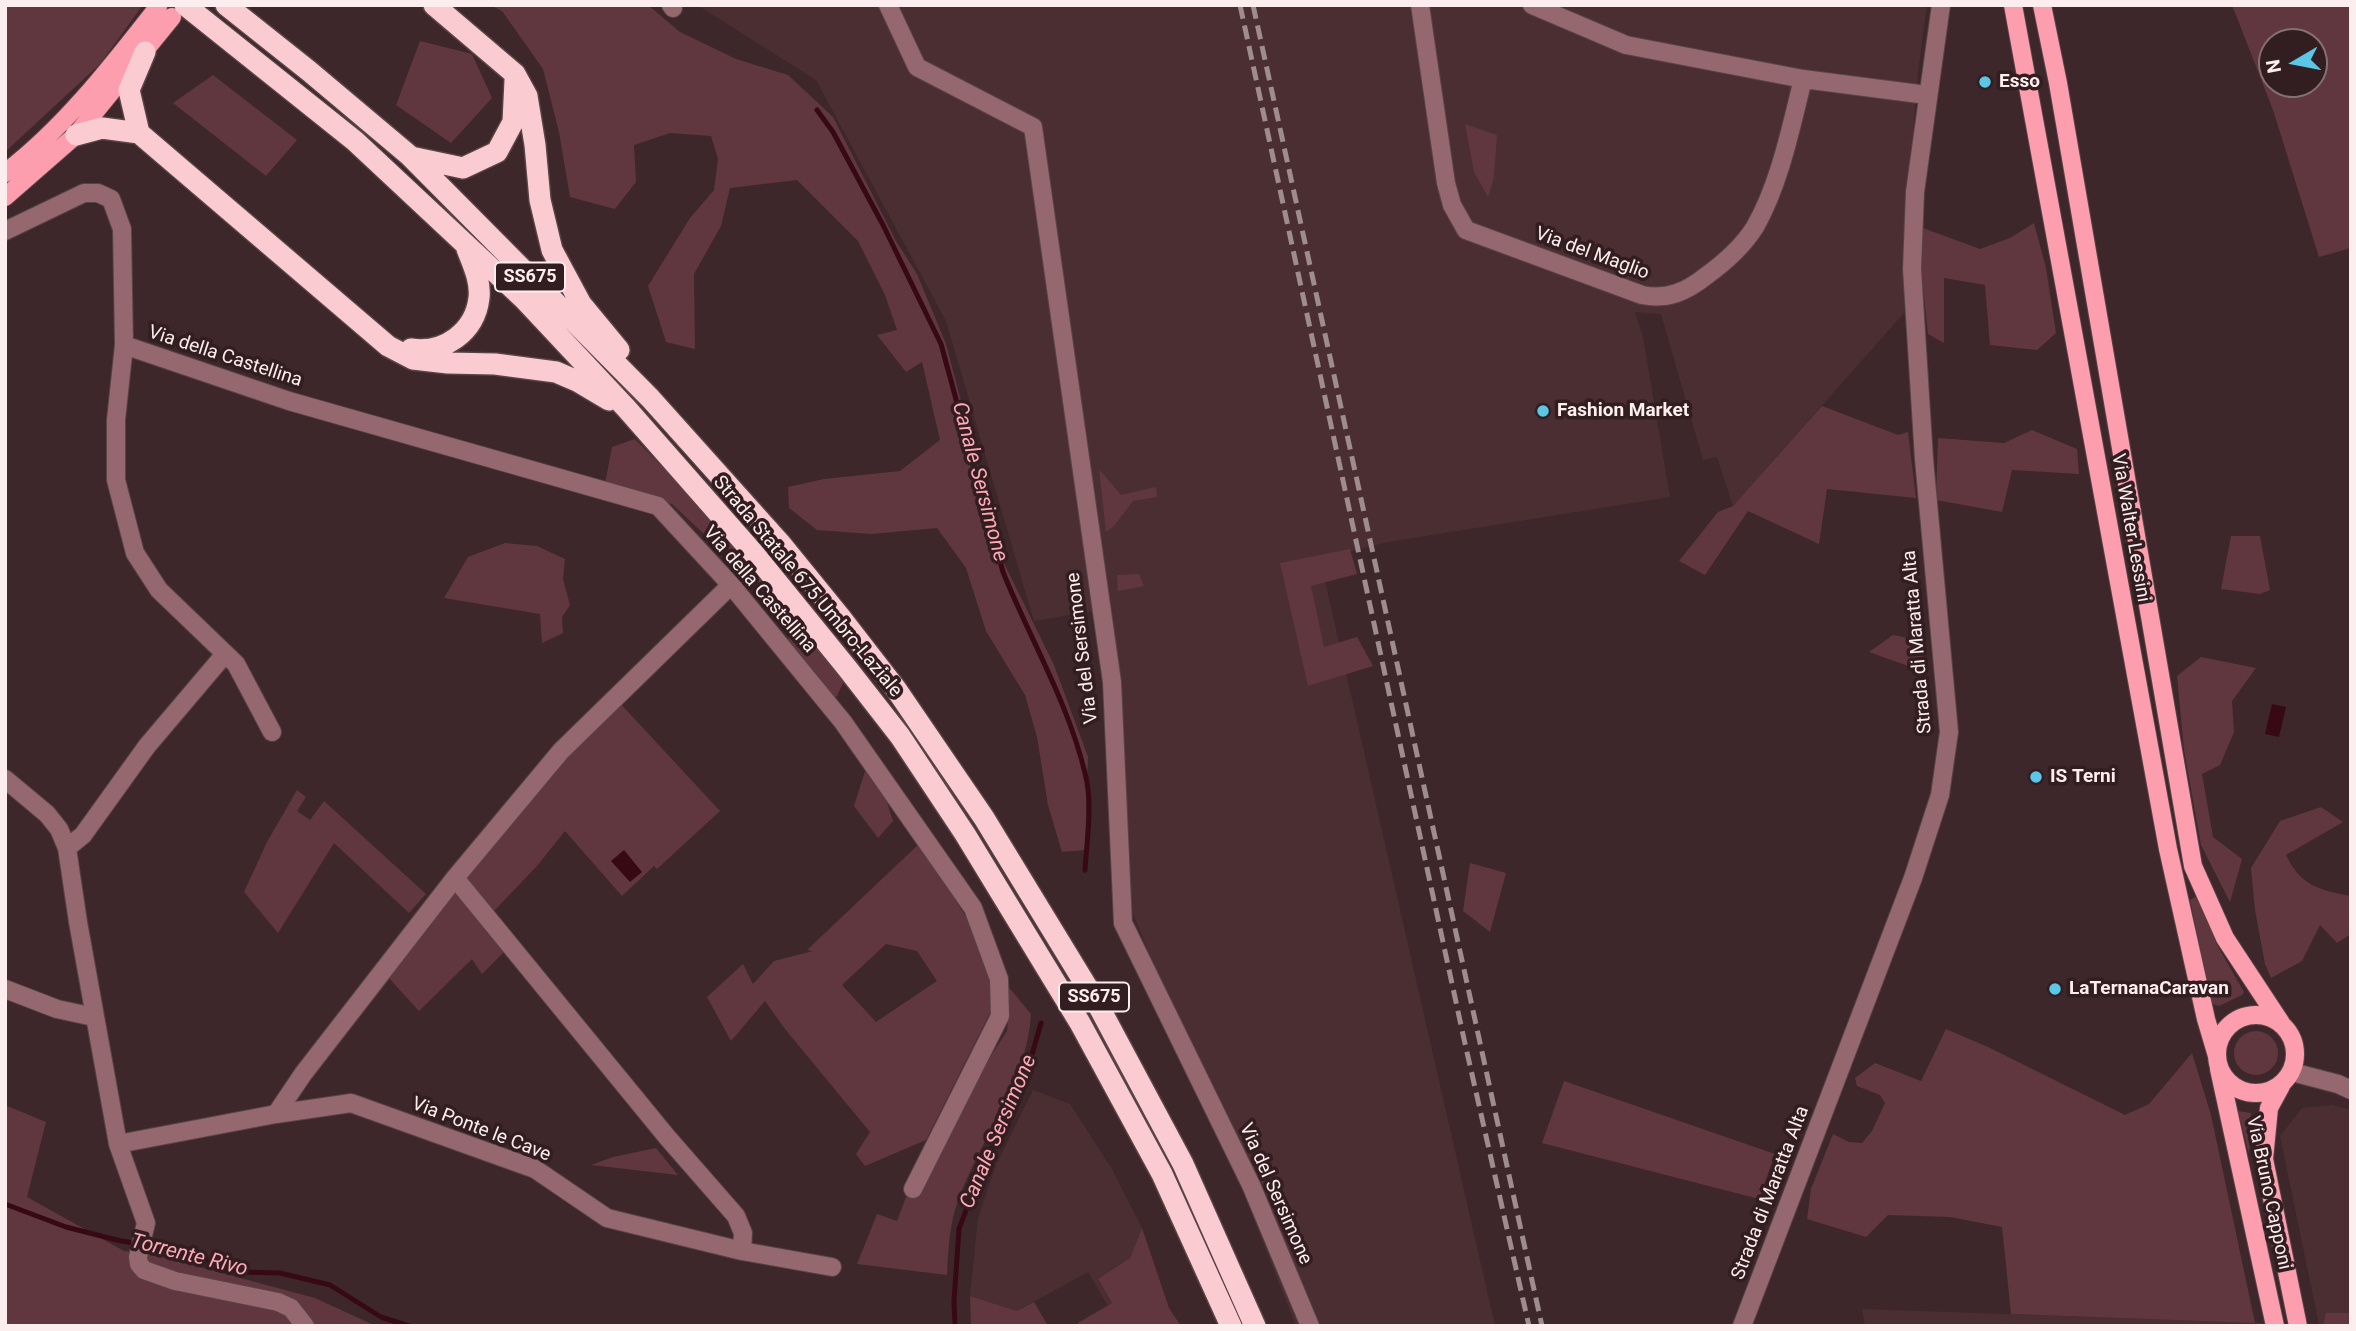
<!DOCTYPE html>
<style>
body{margin:0}
#map{position:relative;width:2356px;height:1331px;overflow:hidden;background:#3d272a;font-family:Roboto,sans-serif}
canvas{display:block}
.frame{position:absolute;inset:0;border:7px solid #fcedee;pointer-events:none}
.north{position:absolute;left:2258px;top:28px;width:70px;height:70px;box-sizing:border-box;background:#321d20;border:2px solid #837072;border-radius:50%;rotate:260deg;font-size:19px;font-weight:700;line-height:28px;text-align:center;color:#fcedee}
.north::after{content:'';display:block;margin:auto;width:24px;height:32px;background:#5bc7e7;clip-path:polygon(50% 0,100% 100%,50% 72%,0 100%)}
</style>
<div id="map">
<canvas width="2356" height="1331"></canvas>
<div class="frame"></div>
<div class="north">N</div>
</div>
<script>
const ctx = document.querySelector('canvas').getContext('2d');
ctx.lineJoin = 'round';
function paint(path, color) { ctx.fillStyle = color; ctx.fill(path, 'evenodd'); }
function trace(path, color, width, dash) { ctx.strokeStyle = color; ctx.lineWidth = width; ctx.lineCap = dash ? 'butt' : 'round'; ctx.setLineDash(dash || []); ctx.stroke(path); }
function label(font, color, halo, rows, align = 'center') {
  ctx.font = font + ' Roboto,sans-serif'; ctx.lineWidth = 7; ctx.setLineDash([]); ctx.textBaseline = 'middle'; ctx.strokeStyle = halo; ctx.fillStyle = color; for (const [text, x, y, turn = 0] of rows) {
    ctx.save(); ctx.translate(x, y); ctx.rotate((+turn || 0) * Math.PI / 180); ctx.textAlign = isNaN(turn) ? turn : align; if (halo) ctx.strokeText(text, 0, 0); ctx.fillText(text, 0, 0); ctx.restore();
  }
}
const built = new Path2D(`
 M 697,5 L 1927,5 L 1918,72 L 1904,245 L 1904,313 L 1733,506 L 1717,457 L 1703,460 L 1661,314 L 1635,312 L 1643,337 L 1670,497 L 1388,542 L 1320,559 L 1495,1326 L 1296,1326 L 1133,913 L 1094,611 L 1034,621 L 946,321 L 816,80 Z
 M 1033,1090 L 1070,1104 L 1112,1169 L 1142,1228 L 1130,1258 L 1098,1279 L 1112,1303 L 1108,1306 L 1088,1272 L 1017,1311 L 970,1296 L 978,1218 L 996,1165 Z
 M 2332,1105 L 2351,1110 L 2351,1326 L 1865,1326 L 1862,1309 L 2319,1325 L 2280,1136 L 2302,1108 Z`);
const green = new Path2D(`
 M 5,5 L 143,5 L 100,64 L 5,152 Z
 M 490,5 L 648,5 L 680,32 L 736,59 L 788,75 L 833,117 L 896,241 L 917,274 L 946,344 L 976,458 L 998,551 L 1054,665 L 1088,757 L 1085,850 L 1062,852 L 1048,805 L 1037,737 L 1025,695 L 986,631 L 966,568 L 937,528 L 872,534 L 817,530 L 789,508 L 788,487 L 824,479 L 900,471 L 940,440 L 922,362 L 906,372 L 877,335 L 897,330 L 885,295 L 858,241 L 797,180 L 730,188 L 721,226 L 694,274 L 695,349 L 666,342 L 648,286 L 690,218 L 714,190 L 718,159 L 711,136 L 670,133 L 634,145 L 636,182 L 615,209 L 570,197 L 559,132 L 543,69 L 502,11 Z
 M 2232,5 L 2351,5 L 2351,248 L 2319,257 L 2273,110 ZM 2272,42 L 2314,42 L 2314,84 L 2272,84 Z
 M 420,41 L 472,54 L 492,98 L 451,143 L 396,105 Z
 M 213,75 L 297,140 L 266,176 L 173,103 Z
 M 1465,124 L 1497,135 L 1494,177 L 1488,197 L 1474,172 Z
 M 2034,223 L 2046,268 L 2056,333 L 2037,350 L 1990,345 L 1985,285 L 1944,278 L 1944,343 L 1928,334 L 1920,260 L 1923,228 L 1980,249 L 2010,238 Z
 M 1822,406 L 1898,435 L 1908,432 L 1916,498 L 1827,489 L 1819,544 L 1748,511 L 1705,575 L 1679,561 L 1718,512 L 1733,506 Z
 M 2032,430 L 2077,449 L 2079,474 L 2012,470 L 2002,512 L 1936,500 L 1938,438 L 2004,443 Z
 M 635,439 L 687,492 L 844,681 L 833,704 L 788,649 L 789,626 L 739,567 L 672,504 L 604,489 L 612,447 Z
 M 1099,469 L 1121,495 L 1156,487 L 1157,497 L 1133,501 L 1114,526 L 1106,532 Z
 M 2231,536 L 2260,536 L 2270,590 L 2260,594 L 2221,589 Z
 M 505,543 L 537,546 L 565,559 L 563,579 L 570,605 L 562,617 L 563,633 L 542,643 L 540,614 L 444,598 L 468,557 Z
 M 1350,549 L 1357,574 L 1311,586 L 1324,647 L 1357,637 L 1373,666 L 1308,686 L 1280,563 Z
 M 1139,574 L 1144,586 L 1118,591 L 1117,575 Z
 M 1893,635 L 1923,641 L 1925,672 L 1869,652 Z
 M 2201,657 L 2256,668 L 2232,701 L 2234,732 L 2220,765 L 2202,774 L 2213,837 L 2242,859 L 2230,902 L 2201,845 L 2184,750 L 2177,676 Z
 M 618,701 L 720,811 L 657,869 L 654,866 L 622,896 L 565,831 L 537,866 L 492,913 L 462,876 L 563,758 Z
 M 866,768 L 880,780 L 893,821 L 878,838 L 854,806 Z
 M 297,790 L 306,797 L 297,811 L 310,820 L 324,801 L 426,894 L 409,913 L 334,843 L 278,933 L 244,892 L 267,842 Z
 M 2321,807 L 2343,822 L 2286,855 C 2301,886 2319,890 2351,896 L 2351,934 L 2337,943 L 2320,925 L 2302,961 L 2271,978 L 2265,964 L 2255,910 L 2251,868 L 2280,821 Z
 M 920,843 L 969,922 L 992,981 L 991,1011 L 926,1140 L 865,1166 L 856,1154 L 870,1132 L 785,1029 L 765,1001 L 731,1041 L 707,997 L 743,964 L 753,984 L 774,961 L 813,951 L 807,950 ZM 886,944 L 917,951 L 937,981 L 876,1022 L 842,985 Z
 M 1470,863 L 1506,873 L 1490,932 L 1463,911 Z
 M 455,893 L 504,952 L 482,974 L 472,959 L 419,1011 L 387,976 Z
 M 2197,896 L 2217,945 L 2244,992 L 2242,995 L 2219,1006 L 2213,1004 L 2211,999 L 2190,900 Z
 M 1007,985 L 1031,1014 C 1027,1086 976,1143 955,1210 C 949,1231 948,1254 947,1275 L 857,1264 L 877,1214 L 897,1221 L 906,1197 L 918,1194 L 987,1062 L 1007,1031 L 1009,1012 Z
 M 1946,1029 L 1988,1047 L 2125,1115 L 2149,1104 L 2192,1053 L 2211,1115 L 2255,1323 L 2011,1314 L 2002,1227 L 1950,1217 L 1888,1215 L 1866,1237 L 1807,1219 L 1811,1189 L 1833,1134 L 1849,1142 L 1862,1143 L 1872,1131 L 1885,1103 L 1880,1095 L 1857,1086 L 1855,1078 L 1875,1063 L 1921,1081 Z
 M2234 1053a22 22 0 1 1 44 0a22 22 0 1 1-44 0Z
 M 1564,1081 L 1775,1154 L 1759,1199 L 1542,1143 Z
 M 5,1105 L 46,1122 L 27,1197 L 124,1251 L 147,1253 L 315,1298 L 376,1326 L 5,1326 Z
 M 2238,1111 L 2251,1113 L 2249,1154 Z
 M 656,1148 L 678,1175 L 591,1165 L 613,1157 Z
 M 1142,1228 L 1169,1308 L 1181,1326 L 1080,1326 L 1078,1323 L 1112,1303 L 1098,1279 L 1130,1258 Z
 M 970,1296 L 1017,1311 L 1034,1302 L 1048,1326 L 971,1326 Z
 M 2326,1313 L 2351,1313 L 2351,1326 L 2323,1326 Z`);
const water = new Path2D(`
 M 2272,704 L 2286,707 L 2279,737 L 2265,734 Z
 M 624,850 L 642,872 L 630,882 L 611,861 Z`);
const stream = new Path2D(`
 M 817,110 L 833,132 L 883,225 L 941,344 L 1003,572 C 1030,639 1068,702 1085,773 C 1093,803 1087,839 1085,870
 M 5,1204 L 66,1227 L 121,1241 L 160,1247 L 195,1256 L 240,1272 L 280,1273 L 330,1285 L 381,1317 L 409,1326
 M 955,1326 L 954,1301 L 959,1229 L 981,1170 L 1023,1086 L 1041,1023`);
const minor = new Path2D(`
 M 671,5 L 673,8
 M 888,5 L 917,67 L 1033,127 L 1112,682 L 1123,923 L 1251,1185 L 1310,1326
 M 1420,5 L 1446,183 L 1452,205 L 1466,230 L 1642,295 C 1667,300 1686,292 1706,276 C 1724,263 1743,246 1755,227 C 1780,183 1791,127 1803,79
 M 1532,5 L 1626,45 L 1803,79 L 1927,95
 M 5,231 L 84,193 L 98,193 L 111,199 L 122,229 L 124,345 L 116,420 L 116,480 L 135,553 L 159,590 L 236,664 L 272,732
 M 124,345 L 289,401 L 658,506 L 731,585 L 843,722 L 973,908 L 999,979 L 1000,1016 L 913,1189
 M 5,779 L 47,814 L 59,829 L 67,848 L 78,922 L 118,1144 L 276,1114 L 351,1103 L 535,1169 L 607,1218 L 742,1251 L 832,1267
 M 67,848 L 83,835 L 147,746 L 225,654
 M 455,878 L 667,1137 L 736,1216 L 743,1233 L 742,1251
 M 5,989 L 57,1009 L 94,1017
 M 2292,1072 L 2338,1084 L 2351,1090
 M 276,1114 L 303,1074 L 455,878 L 561,751 L 731,585
 M 118,1144 L 146,1223 L 138,1257 L 139,1264 L 144,1270 L 175,1281 L 278,1302 L 291,1308 L 305,1326
 M 1742,1326 L 1913,878 L 1940,795 L 1949,732 L 1924,459 L 1912,269 L 1915,192 L 1941,5`);
const major = new Path2D(`
 M 2013,5 L 2168,849 L 2206,1019 L 2217,1056
 M 2042,5 L 2058,83 L 2193,866 L 2225,938 L 2281,1023
 M 5,173 C 65,127 111,67 158,7
 M 5,197 L 76,135 L 172,17
 M2217 1054a39 39 0 1 1 78 0a39 39 0 1 1-78 0Z
 M 2219,1069 L 2275,1326
 M 2281,1086 L 2269,1108 L 2264,1159 L 2298,1326`);
const highway = new Path2D(`
 M 185,5 L 355,141 L 524,299 L 627,409 L 756,556 L 847,668 L 900,736 L 965,834 L 1080,1023 L 1162,1174 L 1231,1326
 M 226,5 L 309,71 L 410,156 L 650,398 L 780,543 L 841,618 L 896,689 L 984,818 L 1098,1005 L 1183,1164 L 1255,1326
 M 434,5 L 515,74 L 527,96 L 535,145 L 540,200 L 552,250 L 581,304 L 619,350
 M 139,133 L 129,90 L 145,52
 M 76,135 L 102,128 L 139,133 L 388,346 L 413,359 L 448,363 L 495,364 L 556,372 L 577,381 L 609,400
 M 411,157 L 463,168 L 497,152 L 513,122 L 515,80
 M 411,349 C 444,354 475,332 479,298 C 481,281 473,265 467,249`);
const rail = new Path2D(`
 M 1240,5 L 1464,1039 L 1529,1326
 M 1253,5 L 1542,1326`);
const markers = [
 [1985,82,7,"#5bc7e7"],
 [1543,411,7,"#5bc7e7"],
 [2036,777,7,"#5bc7e7"],
 [2055,989,7,"#5bc7e7"]
];
const shields = [
 [530,277,70],
 [1094,997,70]
];
const shieldNames = [
 ["SS675",530,277],
 ["SS675",1094,997]
];
const poiNames = [
 ["Esso",1999,82],
 ["Fashion Market",1557,411],
 ["IS Terni",2050,777],
 ["LaTernanaCaravan",2069,989]
];
const streetNames = [
 ["Via del Maglio",1592,254,20],
 ["Via della Castellina",225,357,18],
 ["Via Walter Lessini",2130,528,80],
 ["Strada Statale 675 Umbro-Laziale",807,587,50],
 ["Via della Castellina",759,590,49],
 ["Strada di Maratta Alta",1918,642,-95],
 ["Via del Sersimone",1083,648,-97],
 ["Via Ponte le Cave",481,1130,21],
 ["Strada di Maratta Alta",1771,1193,-69],
 ["Via Bruno Capponi",2268,1193,78],
 ["Via del Sersimone",1275,1194,66]
];
const waterNames = [
 ["Canale Sersimone",979,482,75],
 ["Canale Sersimone",999,1132,-67],
 ["Torrente Rivo",189,1256,14]
];
paint(built, '#4b2e32');
paint(green, '#60373e');
paint(water, '#370915');
trace(stream, '#370915', 5);
trace(minor, '#584345', 20);
trace(major, '#584345', 20);
trace(highway, '#584345', 24);
trace(minor, '#95676e', 18);
trace(major, '#fc9ead', 18);
trace(highway, '#faccd2', 21);
trace(rail, '#9e8c8e', 5, [14, 7]);
for (const [x, y, r, color] of markers) { const dot = new Path2D(); dot.arc(x, y, r, 0, 2 * Math.PI); ctx.fillStyle = color; ctx.fill(dot); trace(dot, '#321d20', 2.5); }
for (const [x, y, w] of shields) { const box = new Path2D(); box.roundRect(x - w / 2, y - 14.5, w, 29, 5); ctx.fillStyle = '#321d20'; ctx.fill(box); trace(box, '#fcedee', 2); }
label('bold 18px', '#fcedee', null, shieldNames);
label('bold 19px', '#fcedee', '#321d20', poiNames, 'left');
label('19px', '#fcedee', '#321d20', streetNames);
label('italic 21px', '#ffa9b5', '#321d20', waterNames);
</script>
